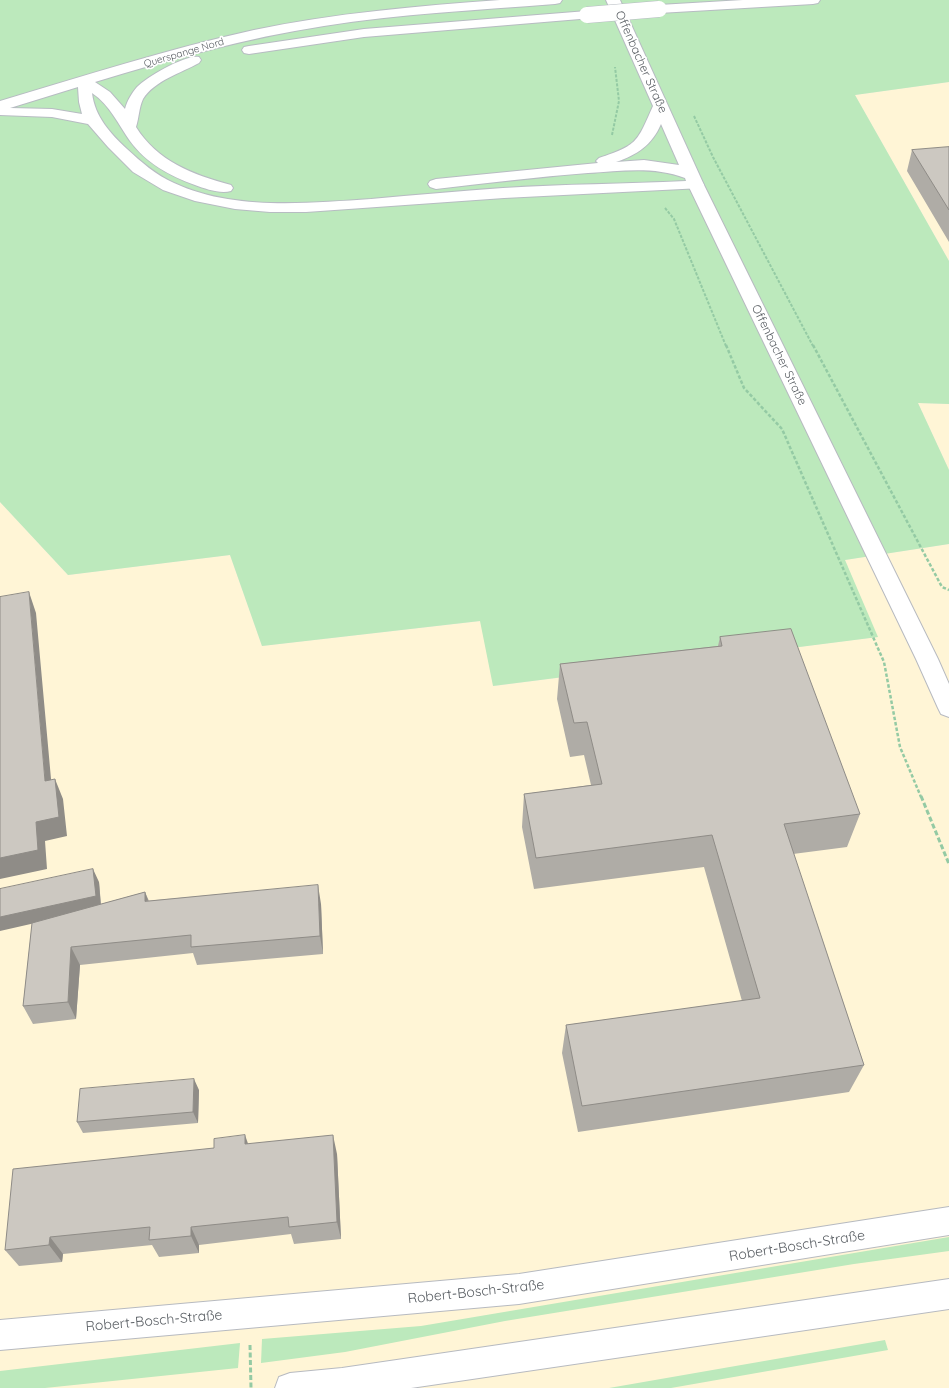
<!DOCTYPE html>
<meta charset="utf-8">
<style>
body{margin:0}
canvas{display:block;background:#efece2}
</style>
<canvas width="949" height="1388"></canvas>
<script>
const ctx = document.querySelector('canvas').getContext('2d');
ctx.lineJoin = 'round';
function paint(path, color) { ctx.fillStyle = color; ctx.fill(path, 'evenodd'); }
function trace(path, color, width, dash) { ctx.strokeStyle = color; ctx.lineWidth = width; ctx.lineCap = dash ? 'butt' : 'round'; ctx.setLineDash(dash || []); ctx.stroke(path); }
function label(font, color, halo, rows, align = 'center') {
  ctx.font = font + ' Quicksand,sans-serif'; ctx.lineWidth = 3.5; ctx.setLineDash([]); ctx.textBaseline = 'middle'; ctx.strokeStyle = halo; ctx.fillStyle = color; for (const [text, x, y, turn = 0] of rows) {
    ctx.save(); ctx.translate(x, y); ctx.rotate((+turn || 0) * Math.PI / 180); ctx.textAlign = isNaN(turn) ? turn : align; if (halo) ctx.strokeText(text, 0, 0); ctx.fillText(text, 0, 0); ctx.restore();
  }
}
const commercial = new Path2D(`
 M 949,82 L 949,261 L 855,95 Z
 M 918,403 L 949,404 L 949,470 Z
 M 0,502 L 68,575 L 230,555 L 262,646 L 481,621 L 494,686 L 877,637 L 845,560 L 949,544 L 949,1388 L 0,1388 Z`);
const green = new Path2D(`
 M 0,0 L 949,0 L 949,82 L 855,95 L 949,261 L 949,404 L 918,403 L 949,470 L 949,544 L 845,560 L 878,637 L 493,686 L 480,621 L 262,646 L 230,555 L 68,575 L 0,502 Z
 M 949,1237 L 949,1251 L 854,1264 L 505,1321 L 345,1352 L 261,1363 L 262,1339 L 421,1326 Z
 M 885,1340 L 888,1350 L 671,1388 L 609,1388 Z
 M 240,1343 L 238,1368 L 45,1388 L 0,1388 L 0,1371 Z`);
const pathFar2 = new Path2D(`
 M 694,116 L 713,157 L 813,346
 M 612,135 L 619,101 L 615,67
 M 665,208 L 674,219 L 726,346`);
const pathFar1 = new Path2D(`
 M 726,345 L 744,388 L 782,429 L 884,662 L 900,747 L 921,797
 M 813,345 L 942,587 L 949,590`);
const path = new Path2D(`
 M 921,796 L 949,864
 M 250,1345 L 251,1388`);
const minor = new Path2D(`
 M 949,1207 L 949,1235 L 519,1304 L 0,1350 L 0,1320 L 519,1274 Z
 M 949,1279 L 949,1309 L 411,1388 L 275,1388 L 279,1377 L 290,1373 L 342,1368 Z`);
const tertiary = new Path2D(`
 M 696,180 L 702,182 L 704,185 L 938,659 L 949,684 L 949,717 L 941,714 L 938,708 L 916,659 L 688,185 L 690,182 Z`);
const secondary = new Path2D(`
 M 500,0 L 562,0 L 560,3 L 555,4 C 478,10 400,14 324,26 C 246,38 170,59 95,82 L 110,92 L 125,109 C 127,101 132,93 137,87 C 147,77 186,54 199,57 L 201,60 L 199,63 C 181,73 154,81 143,99 C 139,107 139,118 136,127 C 157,161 193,175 231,185 L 233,188 L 231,191 C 220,194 206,189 195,185 C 170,176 146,163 130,141 C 118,124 110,105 92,93 C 95,117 110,133 127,149 C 141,162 156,175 174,183 C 234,211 307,203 371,199 C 415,195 459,191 503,188 C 564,184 625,184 686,181 L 685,178 C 654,166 621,171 588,173 C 537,177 487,183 436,189 L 430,187 L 428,184 L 430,181 L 436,179 L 598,163 L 596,161 L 599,158 C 638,145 637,142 653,106 L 606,0 L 620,0 L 704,185 L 702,188 L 504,198 L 306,212 L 270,212 L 235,209 L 195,201 L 163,190 L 133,172 L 108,147 L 88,124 L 52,117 L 0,115 L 0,101 C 84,76 168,49 254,30 C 335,13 418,6 500,0 ZM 78,87 L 79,102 L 82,114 L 52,109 L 10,108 ZM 661,124 L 679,165 L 644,160 L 616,162 C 637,155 652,145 661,124 Z
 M 743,0 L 820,0 L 818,3 L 813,4 L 659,13 L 654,12 L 652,9 L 654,6 L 659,5 Z
 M 587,11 L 592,12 L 594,15 L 592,18 L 364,37 L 249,54 L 244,53 L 242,50 L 244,47 L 249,46 L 364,29 Z`);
const secondaryBridge = new Path2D(`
 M 587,15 L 659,9`);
const wall = new Path2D(`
 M 949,147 L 949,242 L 907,171 L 912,150 Z
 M 720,637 L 860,814 L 847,847 L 793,854 L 864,1065 L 849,1092 L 578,1132 L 562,1053 L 566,1025 L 742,1001 L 704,867 L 534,889 L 522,827 L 524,794 L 591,785 L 584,755 L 570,757 L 557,699 L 560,664 L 718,646 Z
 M 99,882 L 101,904 L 145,892 L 149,901 L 321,904 L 323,954 L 197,965 L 193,953 L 80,965 L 76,1019 L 33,1024 L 23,1006 L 32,924 Z
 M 199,1090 L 198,1123 L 83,1133 L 77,1122 Z
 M 248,1144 L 337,1154 L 341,1239 L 294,1244 L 291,1234 L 199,1245 L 199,1253 L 159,1257 L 152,1245 L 63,1254 L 62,1262 L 19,1266 L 5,1250 L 214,1148 Z`);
const shadedWall = new Path2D(`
 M 29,592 L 36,613 L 53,801 L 45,781 Z
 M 55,779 L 63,799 L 67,836 L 45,841 L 47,869 L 0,879 L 0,858 L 36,822 Z
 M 93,869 L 99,882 L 101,908 L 0,931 L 0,917 Z
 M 318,885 L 321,904 L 323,954 L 320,936 Z
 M 145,892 L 152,911 L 145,901 Z
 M 71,947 L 80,965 L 76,1019 L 68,1002 Z
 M 194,1079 L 199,1090 L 198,1123 L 193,1112 Z
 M 245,1135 L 252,1155 L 245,1144 Z
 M 333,1135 L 337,1154 L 341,1239 L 337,1222 Z
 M 191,1227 L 199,1245 L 199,1253 L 191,1236 Z
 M 50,1237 L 63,1254 L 62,1262 L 49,1245 Z`);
const building = new Path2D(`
 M 949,147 L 949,210 L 912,150 Z
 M 29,592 L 45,781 L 55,779 L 59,817 L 36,822 L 38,850 L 0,858 L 0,597 Z
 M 791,629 L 860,814 L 784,824 L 864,1065 L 582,1106 L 566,1025 L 760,998 L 712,835 L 536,858 L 524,794 L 602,784 L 587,722 L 574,723 L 560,664 L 722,646 L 720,637 Z
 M 93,869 L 96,896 L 0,917 L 0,889 Z
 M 318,885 L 320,936 L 191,947 L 191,935 L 71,947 L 68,1002 L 23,1006 L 32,923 L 145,892 L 145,901 Z
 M 194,1079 L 193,1112 L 77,1122 L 80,1089 Z
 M 245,1135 L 245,1144 L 333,1135 L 337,1222 L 289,1227 L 288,1217 L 191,1227 L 191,1236 L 149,1240 L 150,1227 L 50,1237 L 49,1245 L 5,1250 L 13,1169 L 214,1148 L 214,1139 Z`);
const farStreetnames = [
 ["Querspange Nord",184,53,-16]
];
const streetNames = [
 ["Offenbacher Straße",641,62,66],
 ["Offenbacher Straße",779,355,64]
];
const nearStreetnames = [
 ["Robert-Bosch-Straße",797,1246,-9],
 ["Robert-Bosch-Straße",476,1292,-6],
 ["Robert-Bosch-Straße",154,1321,-5]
];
paint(commercial, '#fff5d6');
paint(green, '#bce9bc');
trace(minor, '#b7bac0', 2);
trace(tertiary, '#b7bac0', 2);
trace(secondary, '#b7bcc2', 2);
trace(pathFar2, '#94caa4', 2, [3, 1.5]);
trace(pathFar1, '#94caa4', 2.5, [3.5, 2]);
trace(path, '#94caa4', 3, [5, 2.5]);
paint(minor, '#fff');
paint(tertiary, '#fff');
paint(secondary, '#fff');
trace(secondaryBridge, '#b7bcc2', 17, []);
trace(secondaryBridge, '#fff', 16);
paint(wall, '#afaca6');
paint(shadedWall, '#8f8c87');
paint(building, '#ccc8c1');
trace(building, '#8f8c87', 1);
label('10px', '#5a5f64', '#fff', farStreetnames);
label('12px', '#5a5f64', '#fff', streetNames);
label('14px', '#5a5f64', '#fff', nearStreetnames);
</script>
